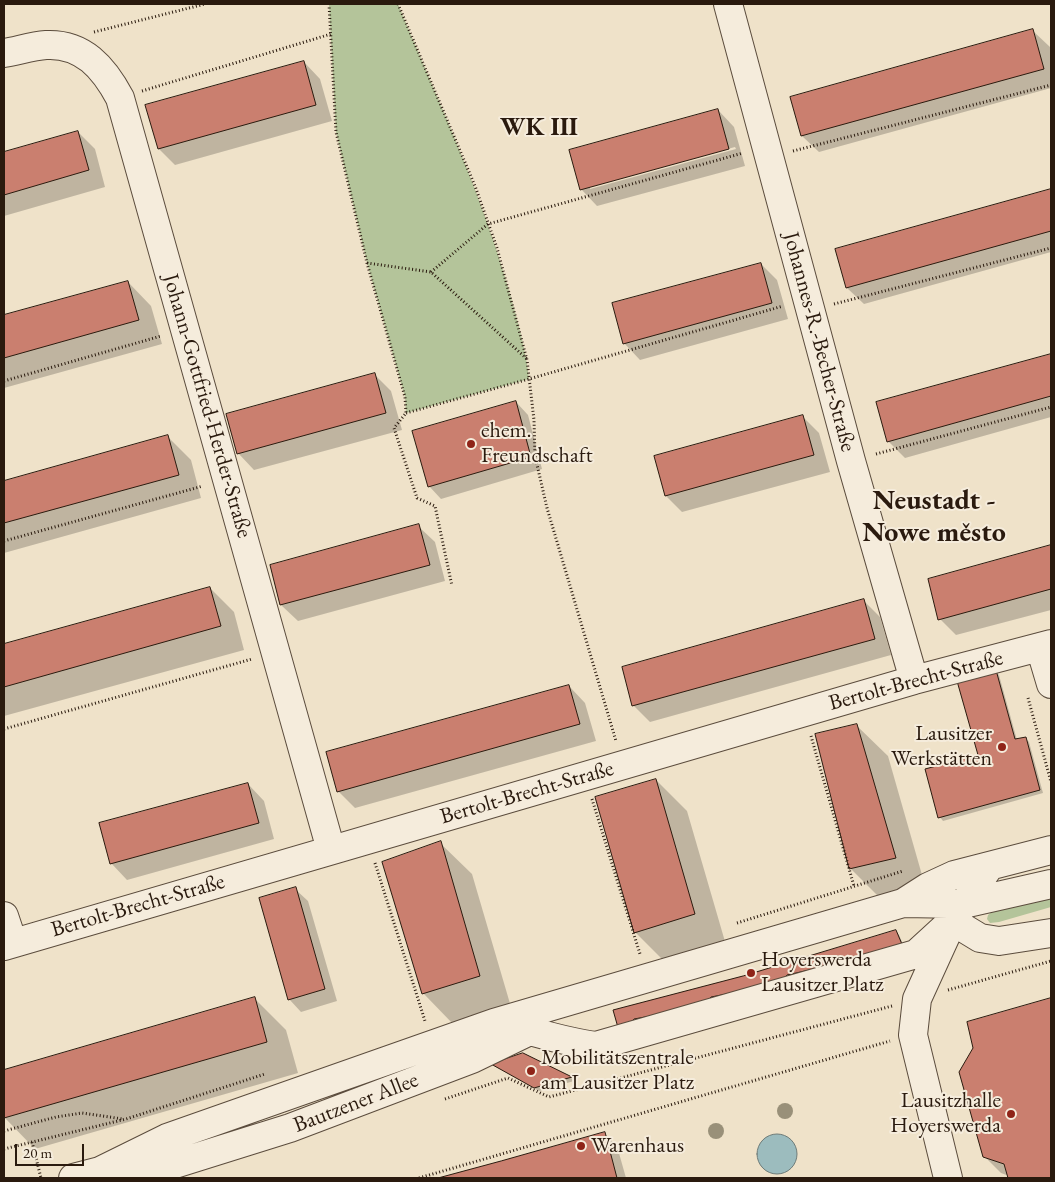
<!DOCTYPE html>
<meta charset="utf-8">
<style>
body{margin:0}
#map{position:relative;width:1055px;height:1182px;overflow:hidden;background:#efe2c9;font-family:"EB Garamond",serif}
canvas{display:block}
.frame{position:absolute;inset:0;border:5px solid #2a1a0e;pointer-events:none}
.scale{position:absolute;left:15px;top:1144px;width:69px;height:22px;box-sizing:border-box;border:2px solid #2a1a0e;border-top:0;padding-left:6px;font-size:15px;line-height:18px;white-space:nowrap;color:#2a1a0e;-webkit-text-stroke:4px #f5ecdc;paint-order:stroke}
</style>
<div id="map">
<canvas width="1055" height="1182"></canvas>
<div class="frame"></div>
<div class="scale">20 m</div>
</div>
<script>
const ctx = document.querySelector('canvas').getContext('2d');
ctx.lineJoin = 'round';
function paint(path, color) { ctx.fillStyle = color; ctx.fill(path, 'evenodd'); }
function trace(path, color, width, dash) { ctx.strokeStyle = color; ctx.lineWidth = width; ctx.lineCap = dash ? 'butt' : 'round'; ctx.setLineDash(dash || []); ctx.stroke(path); }
function label(font, color, halo, rows, align = 'center') {
  ctx.font = font + ' "EB Garamond",serif'; ctx.lineWidth = 4; ctx.setLineDash([]); ctx.textBaseline = 'middle'; ctx.strokeStyle = halo; ctx.fillStyle = color; for (const [text, x, y, turn = 0] of rows) {
    ctx.save(); ctx.translate(x, y); ctx.rotate((+turn || 0) * Math.PI / 180); ctx.textAlign = isNaN(turn) ? turn : align; if (halo) ctx.strokeText(text, 0, 0); ctx.fillText(text, 0, 0); ctx.restore();
  }
}
const green = new Path2D(`
 M 329,4 L 398,4 C 438,100 482,194 510,294 C 518,322 526,350 529,379 L 406,413 L 405,397 L 367,263 L 336,132 Z
 M 1051,894 L 1051,907 L 999,922 L 990,923 L 987,919 L 988,915 L 994,910 Z`);
const water = new Path2D(`
 M757 1154a20 20 0 1 1 40 0a20 20 0 1 1-40 0Z`);
const shadow = new Path2D(`
 M 1033,31 L 1050,47 L 1051,53 L 1051,88 L 819,152 L 802,136 L 792,98 Z
 M 304,62 L 320,79 L 332,121 L 175,165 L 159,149 Z
 M 718,110 L 734,127 L 745,166 L 597,206 L 581,189 ZM 735,147 L 736,149 L 590,189 L 590,186 Z
 M 78,132 L 95,149 L 105,187 L 4,216 L 4,154 Z
 M 1051,190 L 1051,252 L 864,304 L 847,288 L 837,250 Z
 M 761,264 L 777,280 L 788,319 L 640,360 L 624,343 Z
 M 128,282 L 151,306 L 162,344 L 4,388 L 4,316 Z
 M 1051,355 L 1051,417 L 905,458 L 888,441 L 878,403 Z
 M 374,374 L 391,391 L 402,430 L 254,470 L 238,453 Z
 M 516,402 L 528,415 L 542,469 L 441,499 L 429,486 Z
 M 803,417 L 819,433 L 830,472 L 682,512 L 666,496 L 655,457 Z
 M 168,437 L 191,460 L 201,498 L 4,553 L 4,482 Z
 M 418,526 L 435,542 L 445,581 L 298,621 L 281,605 L 271,566 Z
 M 1051,547 L 1051,610 L 956,635 L 940,619 L 929,580 Z
 M 210,588 L 234,612 L 244,650 L 4,716 L 4,645 Z
 M 864,601 L 880,617 L 891,655 L 650,722 L 634,706 L 623,668 Z
 M 995,671 L 999,675 L 1017,740 L 1025,738 L 1029,742 L 1043,793 L 943,821 L 940,817 L 979,755 Z
 M 569,686 L 585,703 L 596,741 L 355,808 L 338,791 Z
 M 856,725 L 888,756 L 926,889 L 882,900 L 850,868 Z
 M 656,780 L 687,811 L 726,945 L 666,963 L 635,932 Z
 M 248,784 L 264,801 L 274,839 L 127,880 L 111,863 Z
 M 440,843 L 472,874 L 511,1007 L 454,1025 L 423,993 Z
 M 295,889 L 308,901 L 337,1001 L 301,1012 L 289,999 Z
 M 896,931 L 899,935 L 907,953 L 620,1030 L 615,1011 L 743,977 Z
 M 255,999 L 286,1030 L 298,1073 L 35,1149 L 4,1117 L 4,1070 Z
 M 1051,999 L 1051,1178 L 1009,1178 L 1009,1176 L 1001,1173 L 984,1156 L 974,1048 L 968,1023 Z
 M 523,1054 L 571,1078 L 574,1081 L 539,1091 L 494,1065 Z
 M 604,1133 L 617,1146 L 626,1178 L 443,1178 Z`);
const building = new Path2D(`
 M 1033,29 L 1044,69 L 801,136 L 790,97 Z
 M 304,61 L 316,105 L 158,149 L 145,105 Z
 M 718,109 L 729,149 L 580,190 L 569,150 Z
 M 78,131 L 89,170 L 4,195 L 4,152 Z
 M 1051,189 L 1051,231 L 846,288 L 835,249 Z
 M 761,263 L 772,303 L 623,344 L 612,303 Z
 M 128,281 L 139,320 L 4,358 L 4,315 Z
 M 1051,354 L 1051,396 L 887,442 L 876,402 Z
 M 375,373 L 386,413 L 237,454 L 226,414 Z
 M 516,401 L 531,457 L 428,487 L 412,431 Z
 M 803,415 L 814,455 L 665,496 L 654,456 Z
 M 168,435 L 179,475 L 4,523 L 4,481 Z
 M 419,524 L 430,565 L 280,605 L 270,565 Z
 M 1051,545 L 1051,589 L 938,620 L 928,579 Z
 M 210,587 L 221,626 L 4,687 L 4,644 Z
 M 864,599 L 875,639 L 632,706 L 622,667 Z
 M 996,670 L 1015,739 L 1026,737 L 1040,790 L 938,818 L 925,769 L 978,755 L 957,681 Z
 M 569,685 L 580,724 L 337,792 L 326,752 Z
 M 857,724 L 896,858 L 849,869 L 815,734 Z
 M 656,779 L 695,914 L 634,933 L 595,797 Z
 M 248,783 L 259,823 L 110,864 L 99,823 Z
 M 441,841 L 480,976 L 422,994 L 382,862 Z
 M 296,887 L 325,989 L 288,1000 L 259,898 Z
 M 896,930 L 904,949 L 787,975 L 779,984 L 711,997 L 701,1007 L 634,1019 L 625,1029 L 619,1031 L 613,1010 L 743,976 Z
 M 255,997 L 267,1042 L 4,1118 L 4,1070 Z
 M 1051,998 L 1051,1178 L 1008,1178 L 1004,1164 L 983,1157 L 959,1072 L 973,1048 L 967,1022 Z
 M 523,1053 L 572,1077 L 534,1088 L 491,1064 Z
 M 605,1132 L 617,1178 L 438,1178 L 501,1161 Z`);
const path = new Path2D(`
 M 329,4 L 336,132 L 367,263 L 405,397 L 406,413 L 394,428 L 417,498 L 435,506 L 452,586
 M 398,4 L 475,186 L 497,248 L 527,360 L 534,420 L 535,456 L 547,508 L 616,741
 M 94,32 L 205,4
 M 142,91 L 331,34
 M 793,151 L 1051,85
 M 367,263 L 431,272 L 527,359
 M 431,272 L 488,224 L 743,153
 M 834,304 L 1051,248
 M 4,381 L 161,336
 M 406,413 L 529,379 L 783,306
 M 876,454 L 1051,407
 M 4,541 L 203,486
 M 1028,698 L 1051,782
 M 4,729 L 252,659
 M 811,736 L 854,886
 M 592,799 L 640,954
 M 375,863 L 425,1021
 M 737,923 L 903,871
 M 948,990 L 1051,961
 M 445,1099 L 508,1078 L 549,1097 L 892,1006
 M 4,1131 L 56,1117 L 82,1113 L 123,1119
 M 32,1142 L 41,1178
 M 4,1149 L 126,1119 L 265,1074
 M 419,1178 L 890,1041`);
const minor = new Path2D(`
 M 728,4 L 851,461 L 914,680
 M 4,53 C 17,51 32,46 46,45 C 83,43 104,68 120,98 L 331,850
 M 1040,647 L 1051,684
 M 903,903 L 928,887 L 954,875 L 1051,850
 M 4,916 L 13,943
 M 952,921 L 980,938 L 999,941 L 1051,933
 M 948,931 L 917,999 L 913,1035 L 948,1178
 M 4,946 L 914,680 L 1051,644
 M 498,1023 C 531,1030 562,1042 596,1046 L 916,954 L 952,921 L 989,867
 M 115,1169 L 175,1164 L 290,1128 L 472,1059 L 536,1028
 M 73,1178 L 100,1171 L 167,1138 L 494,1023 L 903,903 L 963,904 L 1051,884`);
const trees = [
 [785,1111],
 [716,1131]
];
const markers = [
 [471,444,5,"#8f2418"],
 [1002,747,5,"#8f2418"],
 [751,973,5,"#8f2418"],
 [531,1071,5,"#8f2418"],
 [1011,1114,5,"#8f2418"],
 [581,1146,5,"#8f2418"]
];
const streetNames = [
 ["Johannes-R.-Becher-Straße",819,342,75],
 ["Johann-Gottfried-Herder-Straße",207,406,74],
 ["Bertolt-Brecht-Straße",916,681,-15],
 ["Bertolt-Brecht-Straße",527,793,-16],
 ["Bertolt-Brecht-Straße",138,906,-16],
 ["Bautzener Allee",356,1103,-21]
];
const poiNames = [
 ["ehem.",481,431],
 ["Freundschaft",481,456],
 ["Lausitzer",992,734,"right"],
 ["Werkstätten",992,759,"right"],
 ["Hoyerswerda",761,960],
 ["Lausitzer Platz",761,985],
 ["Mobilitätszentrale",541,1058],
 ["am Lausitzer Platz",541,1083],
 ["Lausitzhalle",1001,1101,"right"],
 ["Hoyerswerda",1001,1126,"right"],
 ["Warenhaus",591,1146]
];
const quarterNames = [
 ["WK III",539,128]
];
const districtNames = [
 ["Neustadt -",934,501],
 ["Nowe město",934,533]
];
paint(green, '#b4c49a');
paint(water, '#9cbcbe');
trace(water, '#6e7b78', 1);
paint(shadow, '#0003');
paint(building, '#ca7f6f');
trace(building, '#2a1a0e', 1);
trace(minor, '#5b4c3d', 30);
trace(path, '#2a1a0e', 3, [1, 2.5]);
trace(minor, '#f5ecdc', 28);
ctx.fillStyle = '#999079';
for (const [x, y] of trees) { ctx.beginPath(); ctx.arc(x, y, 8, 0, 2 * Math.PI); ctx.fill(); }
for (const [x, y, r, color] of markers) { const dot = new Path2D(); dot.arc(x, y, r, 0, 2 * Math.PI); ctx.fillStyle = color; ctx.fill(dot); trace(dot, '#f5ecdc', 2); }
label('22px', '#2a1a0e', '#f5ecdc', streetNames);
label('22px', '#2a1a0e', '#f5ecdc', poiNames, 'left');
label('bold 25px', '#2a1a0e', '#f5ecdc', quarterNames);
label('bold 28px', '#2a1a0e', '#f5ecdc', districtNames);
</script>
